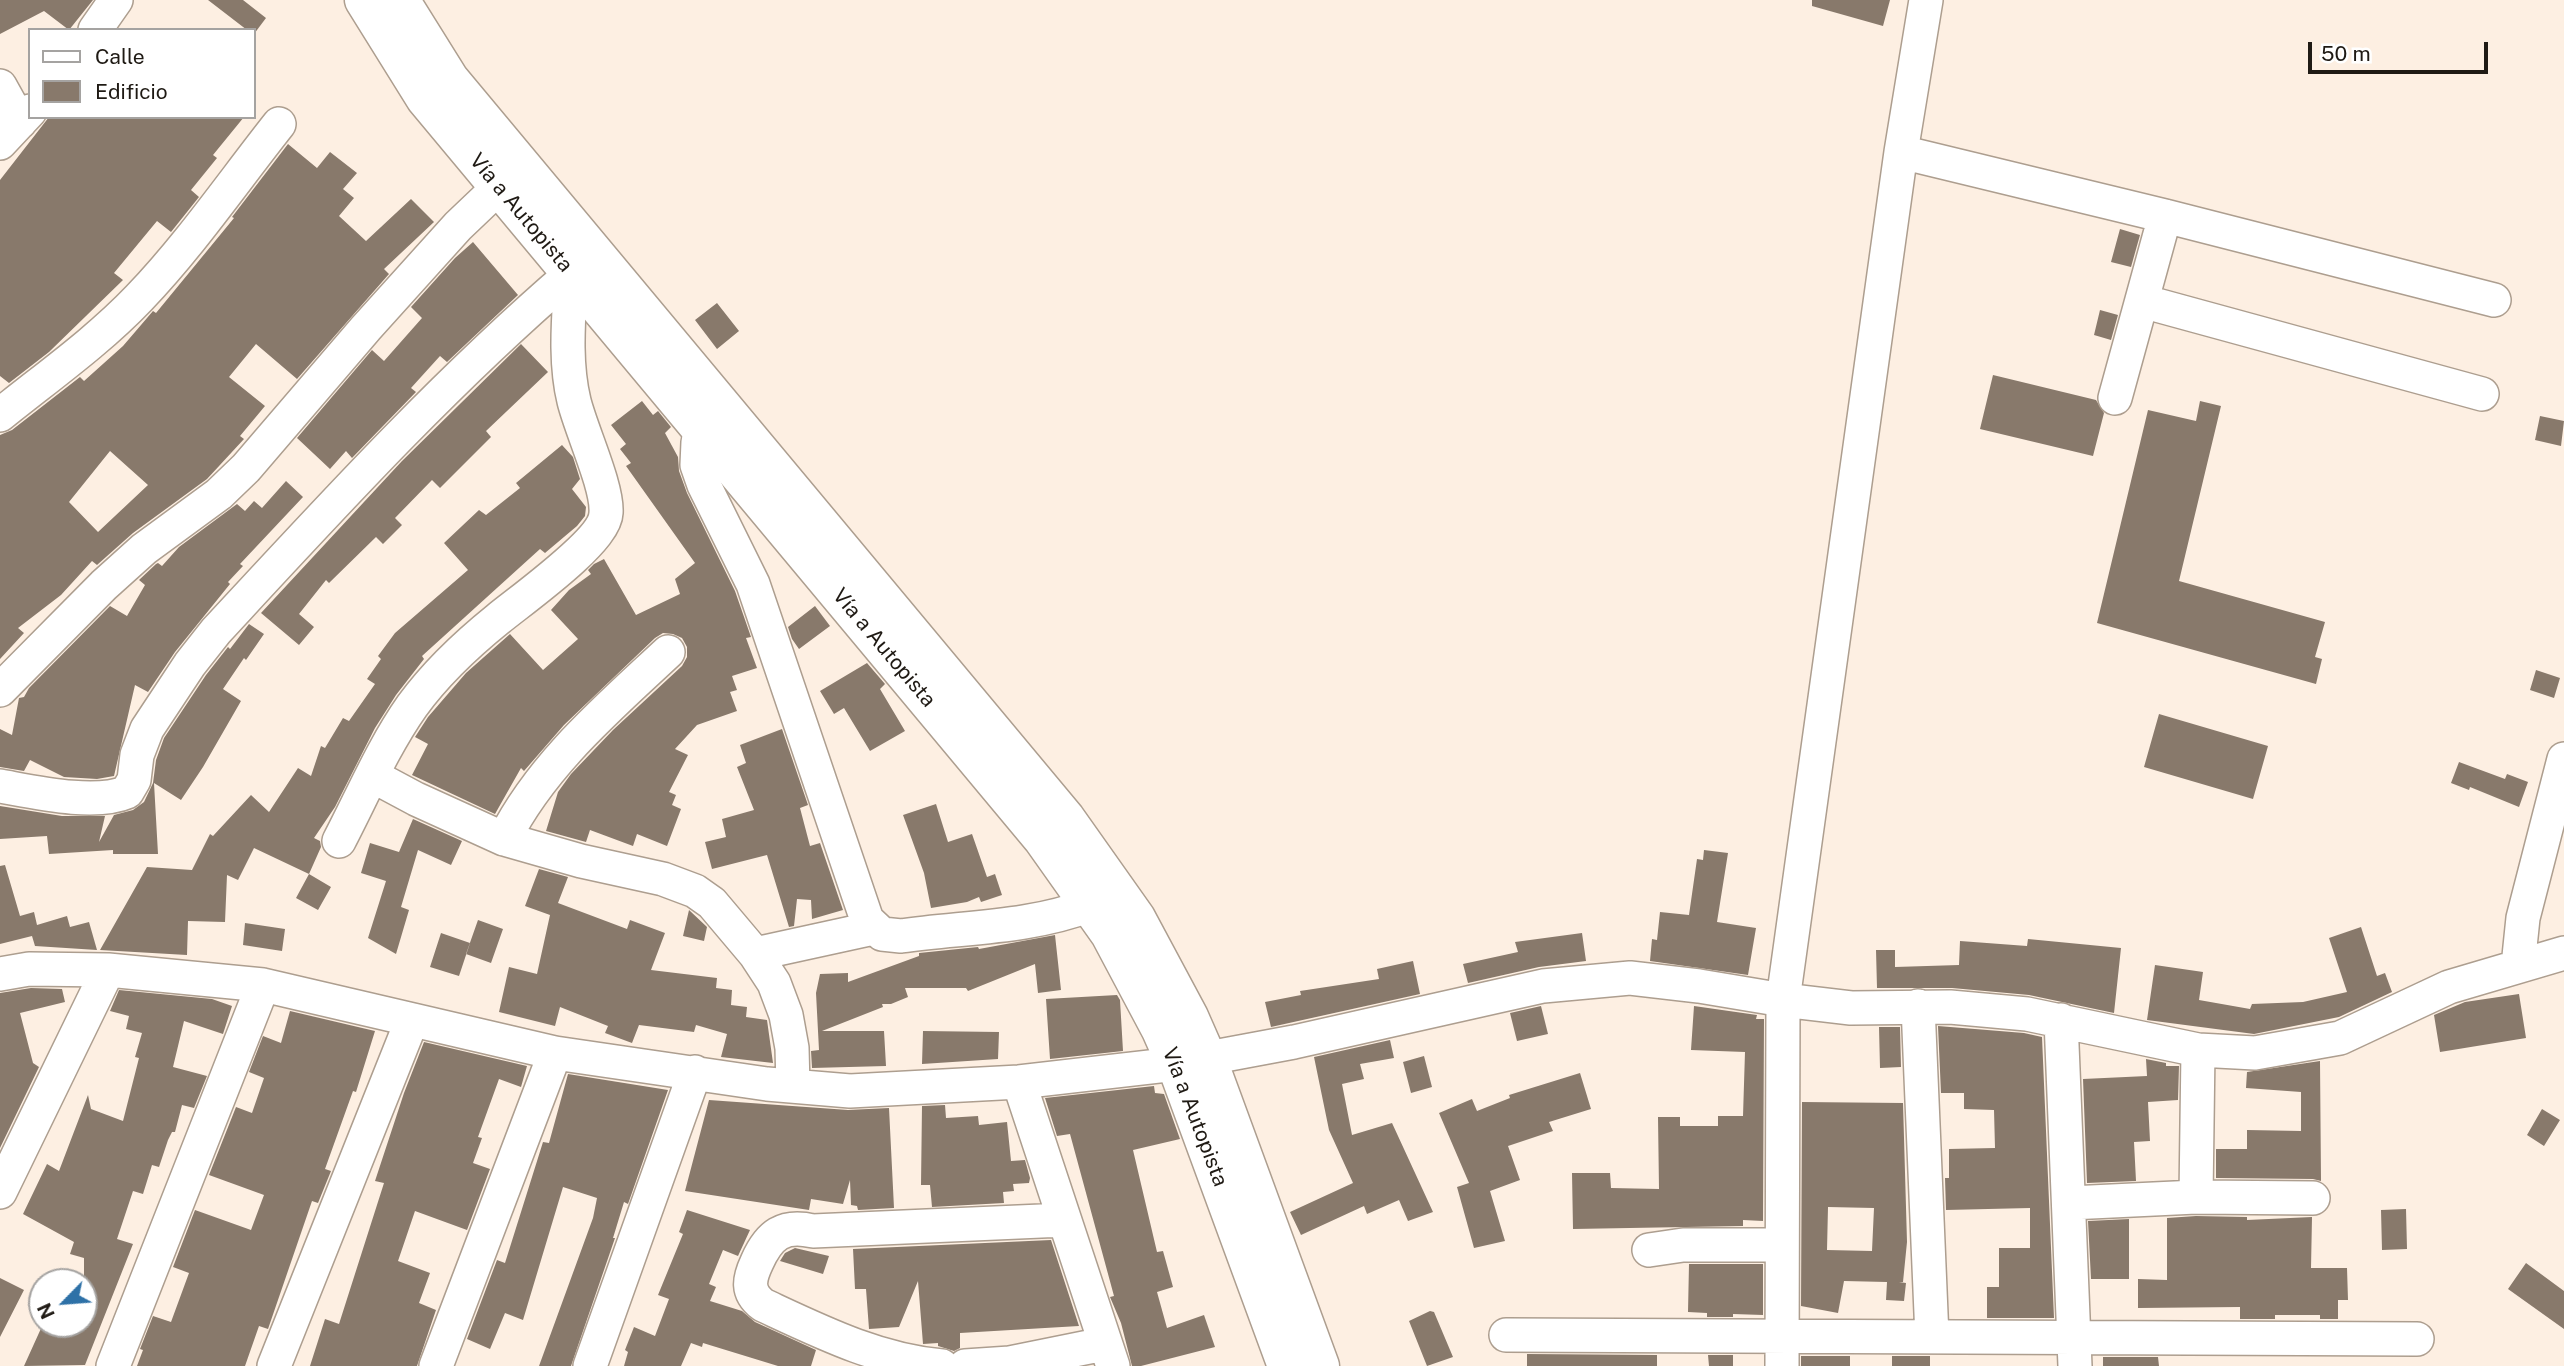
<!DOCTYPE html>
<meta charset="utf-8">
<style>
body{margin:0}
#map{position:relative;width:2564px;height:1366px;overflow:hidden;background:#fdefe2;font-family:"Public Sans",sans-serif}
canvas{display:block}
.legend{position:absolute;left:28px;top:28px;width:228px;height:91px;box-sizing:border-box;background:#fff;border:2px solid #a5a3a1;margin:0;padding:9px 12px;list-style:none;font-size:21px;color:#1f1a14}
.legend li{display:flex;align-items:center;gap:14px;height:35px}
.legend b{width:35px;border:2px solid #a5a3a1}
.north{position:absolute;left:28px;top:1268px;width:70px;height:70px;box-sizing:border-box;background:#fff;border:2px solid #a5a3a1;border-radius:50%;rotate:245deg;font-size:19px;font-weight:700;line-height:28px;text-align:center;color:#1f1a14}
.north::after{content:'';display:block;margin:auto;width:24px;height:32px;background:#2e71a7;clip-path:polygon(50% 0,100% 100%,50% 72%,0 100%)}
.scale{position:absolute;left:2308px;top:42px;width:180px;height:32px;box-sizing:border-box;border:4px solid #1f1a14;border-top:0;padding-left:9px;font-size:21px;line-height:24px;white-space:nowrap;color:#1f1a14;-webkit-text-stroke:5px #fff;paint-order:stroke}
</style>
<div id="map">
<canvas width="2564" height="1366"></canvas>
<ul class="legend">
<li><b style="height:9px;background:#fff"></b>Calle</li>
<li><b style="height:19px;background:#88796b"></b>Edificio</li>
</ul>
<div class="north">N</div>
<div class="scale">50 m</div>
</div>
<script>
const ctx = document.querySelector('canvas').getContext('2d');
ctx.lineJoin = 'round';
function paint(path, color) { ctx.fillStyle = color; ctx.fill(path, 'evenodd'); }
function trace(path, color, width, dash) { ctx.strokeStyle = color; ctx.lineWidth = width; ctx.lineCap = dash ? 'butt' : 'round'; ctx.setLineDash(dash || []); ctx.stroke(path); }
function label(font, color, halo, rows, align = 'center') {
  ctx.font = font + ' "Public Sans",sans-serif'; ctx.lineWidth = 6; ctx.setLineDash([]); ctx.textBaseline = 'middle'; ctx.strokeStyle = halo; ctx.fillStyle = color; for (const [text, x, y, turn = 0] of rows) {
    ctx.save(); ctx.translate(x, y); ctx.rotate((+turn || 0) * Math.PI / 180); ctx.textAlign = isNaN(turn) ? turn : align; if (halo) ctx.strokeText(text, 0, 0); ctx.fillText(text, 0, 0); ctx.restore();
  }
}
const building = new Path2D(`
 M 0,0 L 93,0 L 69,30 L 44,11 L 0,34 Z
 M 208,0 L 243,0 L 266,18 L 254,34 L 254,30 L 247,30 Z
 M 1812,0 L 1890,0 L 1883,26 L 1812,6 Z
 M 49,117 L 244,117 L 213,155 L 217,158 L 191,190 L 199,197 L 171,232 L 157,221 L 114,273 L 123,280 L 49,352 L 9,383 L 0,376 L 0,180 Z
 M 288,144 L 317,168 L 330,152 L 357,173 L 343,189 L 354,198 L 339,216 L 366,241 L 411,199 L 434,222 L 384,269 L 389,274 L 297,379 L 256,344 L 229,377 L 265,406 L 240,436 L 244,439 L 207,479 L 133,533 L 97,565 L 92,561 L 61,595 L 18,628 L 24,633 L 0,659 L 0,435 L 12,430 L 80,377 L 84,381 L 123,346 L 153,311 L 156,313 L 234,218 L 232,217 ZM 110,451 L 148,485 L 98,532 L 69,502 Z
 M 2120,229 L 2140,235 L 2131,267 L 2111,262 Z
 M 473,242 L 518,295 L 447,362 L 440,356 L 411,388 L 416,392 L 352,458 L 346,451 L 330,469 L 297,438 L 372,350 L 384,361 L 422,318 L 411,307 L 455,258 Z
 M 717,303 L 739,331 L 717,349 L 695,320 Z
 M 2100,310 L 2118,315 L 2111,340 L 2094,335 Z
 M 521,344 L 548,372 L 486,431 L 491,437 L 440,488 L 432,480 L 395,518 L 402,525 L 383,544 L 376,537 L 329,583 L 326,580 L 299,614 L 314,627 L 299,645 L 261,613 L 402,461 Z
 M 1993,375 L 2096,400 L 2104,413 L 2093,456 L 1980,429 Z
 M 642,401 L 653,415 L 658,411 L 671,427 L 665,433 L 678,457 L 679,471 L 687,493 L 735,591 L 751,637 L 746,638 L 757,668 L 732,676 L 737,690 L 730,692 L 737,711 L 697,725 L 675,749 L 688,755 L 669,792 L 676,795 L 672,805 L 681,809 L 667,846 L 637,834 L 633,846 L 590,830 L 586,842 L 546,831 L 558,792 L 571,774 L 613,730 L 682,666 L 687,657 L 687,647 L 682,638 L 673,634 L 663,633 L 655,638 L 564,725 L 524,771 L 521,768 L 495,814 L 412,775 L 428,744 L 415,737 L 428,717 L 466,673 L 510,634 L 543,670 L 578,639 L 551,610 L 569,590 L 591,574 L 588,570 L 594,564 L 604,559 L 636,615 L 680,594 L 675,579 L 695,563 L 626,466 L 631,463 L 620,449 L 626,444 L 611,425 Z
 M 2200,401 L 2221,406 L 2179,581 L 2325,622 L 2315,657 L 2322,659 L 2316,684 L 2097,623 L 2148,410 L 2196,421 Z
 M 2540,416 L 2564,421 L 2561,446 L 2535,440 Z
 M 562,445 L 573,457 L 580,479 L 572,489 L 586,507 L 585,516 L 577,526 L 545,553 L 540,549 L 422,656 L 424,659 L 396,695 L 375,728 L 335,807 L 314,838 L 320,841 L 321,847 L 309,874 L 254,848 L 238,880 L 227,875 L 225,922 L 188,921 L 187,955 L 100,950 L 147,867 L 192,870 L 210,834 L 213,836 L 251,795 L 269,812 L 298,768 L 311,776 L 321,746 L 325,748 L 343,718 L 349,721 L 375,684 L 367,679 L 381,659 L 378,656 L 395,633 L 468,570 L 444,543 L 479,510 L 486,515 L 520,488 L 516,483 Z
 M 286,481 L 303,497 L 240,564 L 243,566 L 228,582 L 230,584 L 175,652 L 148,692 L 135,685 L 114,776 L 97,779 L 64,777 L 30,760 L 24,771 L 0,767 L 0,729 L 12,735 L 19,698 L 24,697 L 29,688 L 110,606 L 127,616 L 145,585 L 139,580 L 156,564 L 158,563 L 162,566 L 179,547 L 237,504 L 245,511 L 254,501 L 262,508 Z
 M 815,606 L 830,626 L 799,649 L 792,639 L 788,627 Z
 M 249,624 L 264,634 L 246,660 L 244,658 L 223,689 L 241,701 L 203,767 L 181,800 L 154,783 L 158,854 L 113,854 L 113,850 L 49,854 L 47,836 L 0,839 L 0,806 L 62,816 L 105,816 L 99,842 L 114,815 L 133,810 L 144,802 L 153,783 L 156,760 L 164,738 L 206,675 L 228,647 L 230,649 Z
 M 867,663 L 885,684 L 880,689 L 905,731 L 870,751 L 844,708 L 834,714 L 820,691 Z
 M 2536,670 L 2560,678 L 2554,698 L 2530,690 Z
 M 2159,714 L 2268,746 L 2253,799 L 2144,767 Z
 M 782,729 L 808,805 L 800,808 L 810,846 L 820,843 L 843,910 L 812,919 L 811,900 L 797,899 L 794,926 L 789,927 L 767,855 L 712,869 L 705,842 L 726,837 L 722,819 L 754,810 L 737,767 L 746,763 L 740,745 Z
 M 2459,762 L 2505,779 L 2507,774 L 2528,782 L 2519,807 L 2470,787 L 2469,790 L 2451,783 Z
 M 936,804 L 948,842 L 972,834 L 987,877 L 995,874 L 1002,895 L 981,902 L 979,897 L 967,902 L 931,908 L 924,873 L 903,815 Z
 M 413,819 L 462,841 L 451,865 L 418,850 L 401,907 L 409,910 L 396,954 L 368,938 L 386,881 L 361,873 L 370,843 L 399,852 Z
 M 1704,850 L 1728,853 L 1717,922 L 1756,928 L 1748,975 L 1650,961 L 1652,939 L 1657,940 L 1660,912 L 1689,915 L 1697,859 L 1703,860 Z
 M 5,865 L 20,916 L 34,912 L 37,925 L 67,916 L 70,927 L 89,922 L 97,950 L 35,946 L 32,936 L 0,944 L 0,866 Z
 M 539,869 L 568,877 L 558,903 L 627,929 L 630,920 L 665,933 L 651,970 L 717,978 L 716,988 L 732,990 L 731,1005 L 747,1007 L 746,1017 L 767,1020 L 773,1063 L 721,1057 L 727,1034 L 696,1025 L 694,1032 L 639,1025 L 632,1043 L 605,1033 L 608,1026 L 560,1007 L 555,1026 L 499,1012 L 509,967 L 537,974 L 550,915 L 525,906 Z
 M 309,874 L 331,887 L 318,910 L 296,898 Z
 M 689,910 L 707,927 L 704,941 L 683,936 Z
 M 478,920 L 503,929 L 491,963 L 466,954 Z
 M 245,923 L 285,929 L 282,951 L 243,945 Z
 M 2361,927 L 2377,976 L 2385,973 L 2392,992 L 2339,1017 L 2254,1034 L 2147,1020 L 2155,965 L 2203,972 L 2199,1000 L 2250,1009 L 2252,1004 L 2303,1002 L 2347,992 L 2329,938 Z
 M 441,933 L 470,943 L 459,976 L 430,967 Z
 M 1582,933 L 1586,961 L 1539,967 L 1468,983 L 1463,964 L 1518,952 L 1515,942 Z
 M 1055,935 L 1061,990 L 1038,993 L 1035,964 L 968,991 L 966,988 L 905,988 L 908,997 L 891,1004 L 882,1004 L 883,1007 L 822,1031 L 884,1031 L 886,1066 L 812,1068 L 811,1051 L 819,1050 L 816,993 L 820,974 L 848,973 L 848,982 L 919,956 L 919,953 L 978,947 L 979,949 Z
 M 2028,939 L 2121,948 L 2114,1013 L 2029,995 L 1952,988 L 1877,988 L 1876,950 L 1895,950 L 1895,967 L 1959,965 L 1960,941 L 2027,946 Z
 M 1413,961 L 1420,994 L 1271,1027 L 1265,1002 L 1301,995 L 1300,991 L 1379,979 L 1377,969 Z
 M 31,988 L 62,989 L 65,1002 L 20,1013 L 33,1063 L 39,1067 L 0,1148 L 0,993 Z
 M 119,990 L 212,999 L 232,1006 L 223,1034 L 184,1021 L 173,1067 L 207,1076 L 194,1108 L 182,1105 L 175,1132 L 172,1132 L 168,1140 L 159,1167 L 152,1165 L 143,1194 L 133,1191 L 117,1239 L 133,1244 L 85,1365 L 24,1366 L 43,1324 L 84,1324 L 84,1258 L 70,1254 L 74,1242 L 23,1214 L 47,1164 L 59,1171 L 88,1095 L 91,1109 L 123,1121 L 139,1058 L 135,1057 L 142,1033 L 126,1029 L 129,1016 L 110,1011 Z
 M 2519,994 L 2526,1038 L 2440,1052 L 2434,1015 L 2465,1002 Z
 M 1117,995 L 1120,1000 L 1123,1051 L 1050,1059 L 1046,999 Z
 M 1541,1006 L 1548,1034 L 1517,1041 L 1510,1013 Z
 M 1694,1006 L 1757,1015 L 1756,1019 L 1764,1019 L 1763,1221 L 1743,1220 L 1743,1226 L 1573,1229 L 1572,1173 L 1610,1173 L 1611,1188 L 1659,1189 L 1658,1117 L 1680,1117 L 1680,1126 L 1718,1126 L 1718,1116 L 1743,1116 L 1745,1052 L 1691,1050 Z
 M 290,1011 L 375,1031 L 356,1092 L 353,1091 L 325,1169 L 331,1171 L 318,1203 L 312,1201 L 268,1329 L 259,1326 L 245,1366 L 137,1366 L 143,1350 L 140,1349 L 153,1316 L 171,1322 L 189,1273 L 173,1267 L 195,1210 L 251,1230 L 264,1195 L 209,1175 L 236,1107 L 252,1113 L 264,1078 L 249,1072 L 263,1036 L 281,1043 Z
 M 1938,1026 L 2024,1033 L 2042,1037 L 2054,1318 L 1987,1318 L 1987,1287 L 1999,1287 L 1999,1248 L 2030,1248 L 2030,1208 L 1946,1210 L 1945,1178 L 1949,1178 L 1949,1149 L 1995,1148 L 1994,1110 L 1964,1109 L 1964,1093 L 1941,1093 Z
 M 1879,1027 L 1900,1027 L 1901,1067 L 1880,1068 Z
 M 923,1031 L 999,1032 L 998,1059 L 922,1064 Z
 M 1390,1040 L 1394,1058 L 1360,1064 L 1364,1079 L 1342,1084 L 1352,1135 L 1392,1123 L 1433,1212 L 1408,1221 L 1399,1200 L 1367,1214 L 1364,1206 L 1301,1235 L 1290,1212 L 1353,1183 L 1329,1130 L 1314,1057 Z
 M 424,1042 L 527,1066 L 521,1087 L 499,1079 L 478,1137 L 482,1138 L 473,1163 L 490,1169 L 467,1230 L 415,1211 L 398,1261 L 430,1273 L 419,1303 L 436,1310 L 417,1366 L 310,1366 L 325,1319 L 339,1324 L 384,1183 L 375,1181 L 404,1093 Z
 M 1424,1056 L 1432,1087 L 1411,1093 L 1403,1062 Z
 M 2146,1059 L 2166,1063 L 2166,1066 L 2179,1066 L 2178,1100 L 2148,1102 L 2150,1141 L 2134,1142 L 2136,1181 L 2087,1183 L 2083,1079 L 2147,1076 Z
 M 2320,1061 L 2321,1181 L 2313,1179 L 2216,1178 L 2216,1149 L 2247,1149 L 2247,1130 L 2301,1131 L 2301,1092 L 2246,1088 L 2247,1072 Z
 M 1580,1073 L 1591,1109 L 1549,1122 L 1553,1131 L 1508,1146 L 1520,1180 L 1490,1191 L 1505,1241 L 1474,1248 L 1457,1187 L 1469,1183 L 1439,1113 L 1472,1099 L 1477,1111 L 1510,1098 L 1509,1095 Z
 M 568,1074 L 668,1090 L 628,1204 L 624,1202 L 613,1238 L 615,1238 L 571,1366 L 539,1366 L 593,1218 L 597,1198 L 563,1187 L 523,1320 L 505,1313 L 490,1349 L 467,1339 L 497,1260 L 505,1263 L 543,1142 L 549,1143 Z
 M 1154,1086 L 1155,1093 L 1164,1094 L 1180,1139 L 1133,1150 L 1157,1252 L 1163,1251 L 1173,1287 L 1157,1292 L 1167,1328 L 1204,1315 L 1215,1347 L 1141,1366 L 1132,1366 L 1121,1323 L 1110,1297 L 1114,1296 L 1070,1134 L 1057,1136 L 1045,1098 Z
 M 709,1100 L 848,1110 L 889,1108 L 894,1208 L 858,1210 L 857,1206 L 851,1205 L 850,1180 L 843,1204 L 811,1199 L 809,1210 L 685,1191 Z
 M 1802,1102 L 1903,1103 L 1907,1242 L 1903,1282 L 1899,1282 L 1906,1283 L 1904,1301 L 1886,1300 L 1887,1282 L 1844,1281 L 1838,1313 L 1801,1306 ZM 1828,1207 L 1874,1208 L 1872,1251 L 1827,1250 Z
 M 945,1105 L 946,1118 L 978,1116 L 979,1125 L 1007,1122 L 1011,1161 L 1025,1160 L 1030,1178 L 1029,1183 L 1013,1184 L 1014,1191 L 1003,1192 L 1004,1203 L 932,1207 L 930,1185 L 921,1185 L 922,1106 Z
 M 2542,1109 L 2560,1120 L 2544,1146 L 2527,1135 Z
 M 2406,1209 L 2407,1249 L 2382,1250 L 2381,1210 Z
 M 687,1210 L 750,1230 L 738,1256 L 723,1250 L 709,1284 L 716,1287 L 710,1301 L 742,1311 L 755,1322 L 816,1350 L 811,1366 L 778,1366 L 703,1343 L 702,1347 L 691,1343 L 681,1366 L 624,1366 L 628,1352 L 625,1350 L 634,1327 L 655,1336 L 669,1299 L 658,1295 L 683,1234 L 679,1232 Z
 M 2196,1216 L 2247,1217 L 2247,1220 L 2312,1217 L 2311,1268 L 2347,1268 L 2348,1300 L 2338,1300 L 2338,1319 L 2320,1319 L 2320,1315 L 2275,1315 L 2275,1319 L 2240,1319 L 2240,1307 L 2138,1308 L 2138,1279 L 2167,1280 L 2167,1218 Z
 M 2129,1219 L 2129,1279 L 2091,1279 L 2088,1221 Z
 M 1051,1240 L 1079,1326 L 960,1333 L 960,1348 L 954,1351 L 938,1346 L 938,1343 L 923,1344 L 918,1281 L 899,1327 L 869,1329 L 866,1289 L 855,1289 L 853,1249 Z
 M 795,1248 L 829,1256 L 823,1274 L 780,1261 L 785,1253 Z
 M 2526,1263 L 2564,1291 L 2564,1329 L 2508,1289 Z
 M 1689,1264 L 1763,1264 L 1763,1315 L 1733,1314 L 1733,1317 L 1707,1317 L 1707,1313 L 1688,1312 Z
 M 0,1278 L 24,1290 L 0,1337 Z
 M 1430,1311 L 1434,1312 L 1453,1357 L 1427,1366 L 1409,1321 Z
 M 1527,1354 L 1657,1355 L 1657,1366 L 1527,1366 Z
 M 1708,1355 L 1733,1355 L 1733,1366 L 1709,1366 Z
 M 1801,1356 L 1850,1356 L 1850,1366 L 1801,1366 Z
 M 1892,1356 L 1930,1356 L 1930,1366 L 1892,1366 Z
 M 2103,1357 L 2158,1357 L 2159,1366 L 2103,1366 Z`);
const minor = new Path2D(`
 M 95,30 L 116,0
 M 0,86 L 20,122
 M 0,143 L 30,111
 M 1901,152 L 2165,216 L 2494,300
 M 2142,301 L 2482,394
 M 2115,398 L 2165,216
 M 0,415 C 47,377 97,342 139,298 C 190,245 233,182 279,124
 M 704,433 L 698,442 L 697,465 L 704,485 L 753,584 L 867,920 L 882,934 L 901,936 C 964,927 1030,928 1090,905
 M 0,690 L 104,585 L 144,549 L 219,494 L 246,468 L 366,328 L 458,226 L 499,187
 M 373,776 L 416,799 L 504,839 L 581,861 L 663,879 L 695,891 L 712,903 L 755,954 L 774,983 L 786,1015 L 792,1048 L 793,1086
 M 0,786 C 34,792 95,806 127,792 L 134,780 L 137,755 L 147,729 L 190,664 L 216,631 C 330,508 444,383 571,274
 M 504,839 C 542,764 607,709 668,652
 M 339,841 C 362,797 383,747 412,706 C 436,673 467,644 498,619 C 521,600 605,541 606,513 C 608,487 581,430 574,401 C 564,360 569,315 571,274
 M 755,954 L 874,928
 M 2518,966 L 2523,918 L 2564,759
 M 0,974 L 29,969 L 108,970 L 263,985 L 555,1053 L 767,1084 L 850,1091 L 1019,1082 L 1176,1064 L 1294,1042 L 1543,986 L 1630,978 L 1699,986 L 1783,1000 L 1851,1008 L 1950,1007 L 2027,1014 L 2198,1050 L 2255,1053 L 2340,1038 L 2449,987 L 2564,953
 M 1918,1006 L 1932,1337
 M 2061,1020 L 2075,1366
 M 1019,1082 L 1113,1366
 M 0,1192 L 108,970
 M 2196,1197 L 2198,1050
 M 2070,1203 L 2196,1197 L 2313,1198
 M 1649,1250 L 1683,1245 L 1782,1245
 M 1506,1335 L 2417,1339
 M 113,1366 L 263,985
 M 274,1366 L 412,1020
 M 436,1366 L 555,1053
 M 590,1366 L 695,1072
 M 942,1366 C 877,1360 821,1332 763,1305 C 746,1292 749,1279 757,1262 C 769,1235 783,1224 813,1231 L 1064,1220
 M 965,1366 L 1010,1363 L 1104,1344
 M 1782,1366 L 1783,1000 L 1901,152 L 1926,0`);
const highway = new Path2D(`
 M 364,0 L 425,98 L 1042,838 L 1110,934 L 1161,1030 L 1176,1064 L 1287,1366
 M 400,0 L 450,80 L 1066,819 L 1136,918 L 1189,1017 L 1207,1058 L 1320,1366`);
const streetNames = [
 ["Vía a Autopista",521,213,50],
 ["Vía a Autopista",884,648,50],
 ["Vía a Autopista",1195,1117,69]
];
paint(building, '#88796b');
trace(minor, '#ad9e8f', 36);
trace(highway, '#ad9e8f', 41);
trace(minor, '#fff', 33);
trace(highway, '#fff', 38);
label('21px', '#1f1a14', '#fff', streetNames);
</script>
